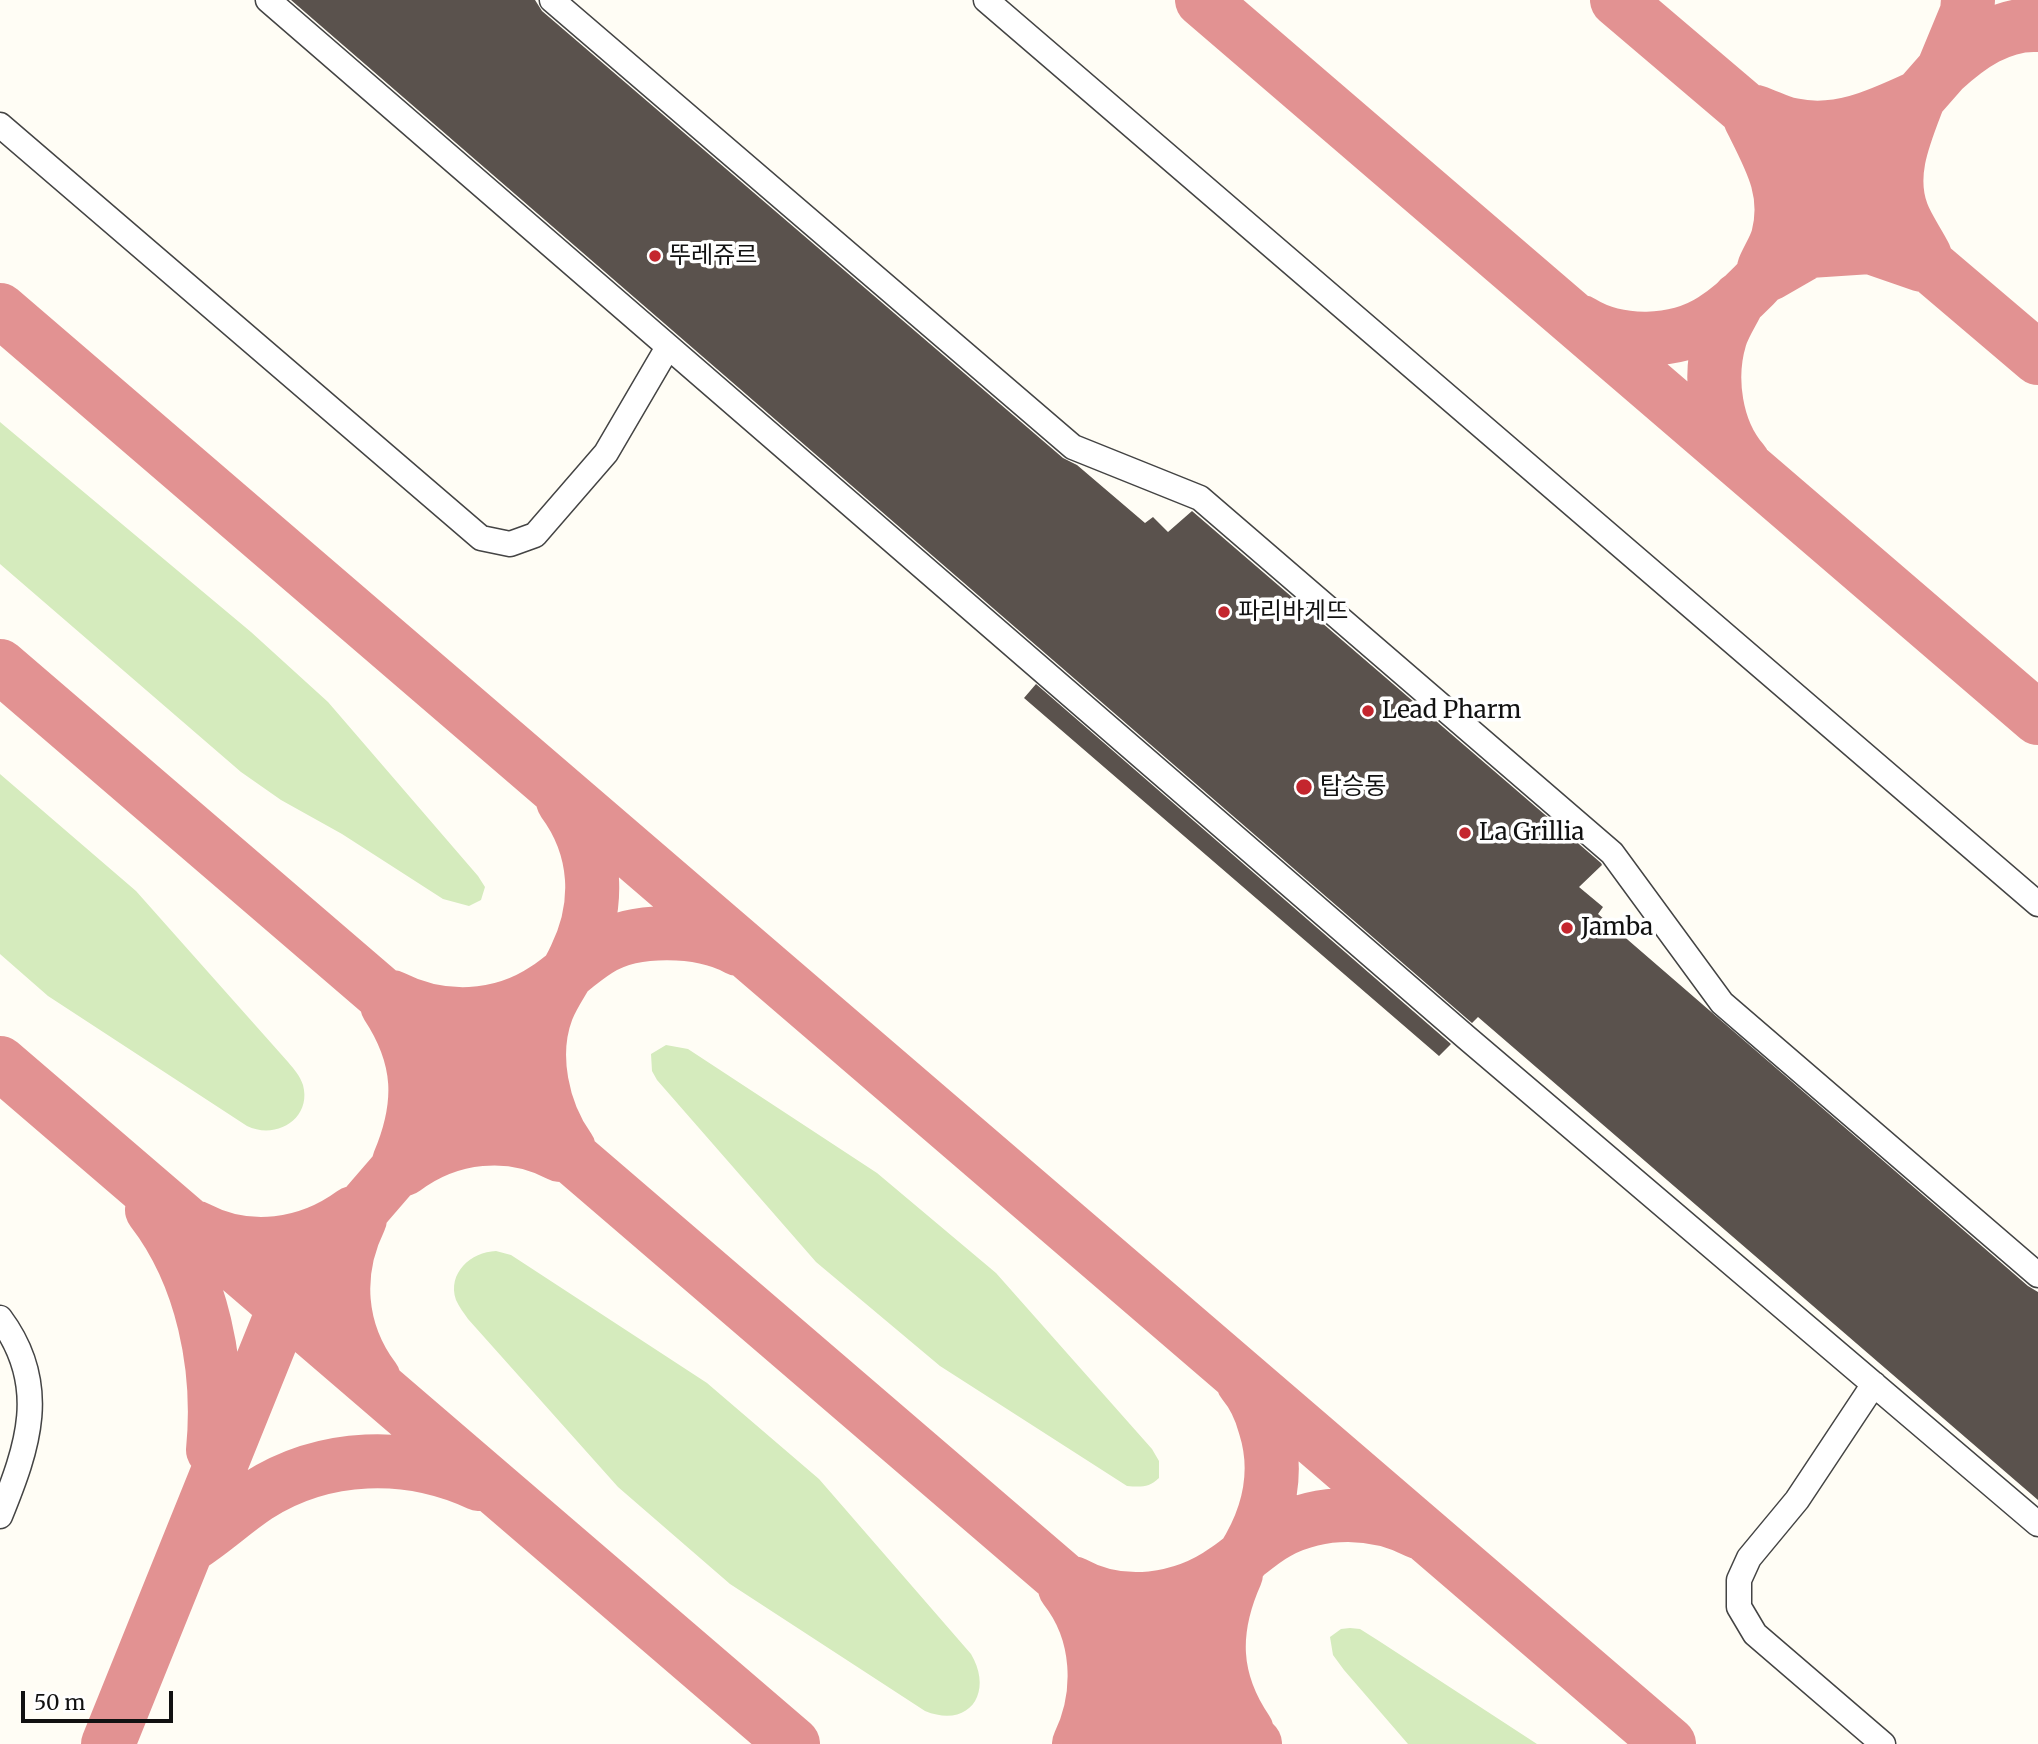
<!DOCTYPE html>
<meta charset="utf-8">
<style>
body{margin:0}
#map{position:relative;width:2038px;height:1744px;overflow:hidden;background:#fffdf5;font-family:Merriweather,serif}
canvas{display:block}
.scale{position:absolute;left:21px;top:1691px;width:152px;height:32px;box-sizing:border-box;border:4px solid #111;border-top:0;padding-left:9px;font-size:21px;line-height:24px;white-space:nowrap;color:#111;-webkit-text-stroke:5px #fff;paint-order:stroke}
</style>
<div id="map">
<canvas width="2038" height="1744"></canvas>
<div class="scale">50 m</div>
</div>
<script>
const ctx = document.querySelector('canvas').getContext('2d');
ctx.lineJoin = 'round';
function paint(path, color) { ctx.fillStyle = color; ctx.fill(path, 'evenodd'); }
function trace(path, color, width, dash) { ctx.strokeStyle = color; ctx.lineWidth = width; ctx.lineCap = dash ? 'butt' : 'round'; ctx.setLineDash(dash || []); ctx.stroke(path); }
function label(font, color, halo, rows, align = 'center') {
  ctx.font = font + ' Merriweather,"Noto Sans KR",serif'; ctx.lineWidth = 7; ctx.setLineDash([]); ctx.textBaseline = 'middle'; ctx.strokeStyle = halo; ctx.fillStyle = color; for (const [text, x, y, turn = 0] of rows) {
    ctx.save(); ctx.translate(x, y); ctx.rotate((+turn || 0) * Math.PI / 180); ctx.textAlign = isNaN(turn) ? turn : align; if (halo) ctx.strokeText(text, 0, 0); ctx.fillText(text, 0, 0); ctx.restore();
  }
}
const green = new Path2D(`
 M 0,422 L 251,632 L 328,702 L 478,876 L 485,887 L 481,900 L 469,906 L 443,899 L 342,834 L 281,800 L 241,772 L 0,564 Z
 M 0,774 L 136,891 L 288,1062 C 294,1069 300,1076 303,1085 C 312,1119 276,1140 247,1126 L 48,996 L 0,954 Z
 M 666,1045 L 688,1049 L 877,1173 L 996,1273 L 1152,1449 L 1159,1461 L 1159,1478 C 1149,1488 1140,1487 1127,1486 L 940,1366 L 816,1262 L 657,1080 L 652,1071 L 651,1054 Z
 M 496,1251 L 511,1255 L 707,1383 L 819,1479 L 971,1654 C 994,1693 969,1729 925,1711 L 730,1584 L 618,1487 L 468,1319 C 464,1313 459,1307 456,1300 C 447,1273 471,1252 496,1251 Z
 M 1350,1628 L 1360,1629 L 1379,1641 L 1537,1744 L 1408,1744 L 1344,1670 L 1333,1655 L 1330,1637 L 1341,1629 Z`);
const taxiway = new Path2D(`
 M 1202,0 L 2038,718
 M 1617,0 L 2038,358
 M 1943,70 L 1967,12 L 1968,0
 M 1756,112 C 1768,116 1780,123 1792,125 C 1838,135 1878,116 1919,97 C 1905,134 1887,173 1902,213 C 1907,227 1918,242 1925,256
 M 1750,118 C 1770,158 1790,191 1778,237 C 1775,248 1768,258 1764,268
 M 1769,274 L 1809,251 L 1870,247 L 1922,265
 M 1739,299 C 1733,312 1724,325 1720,338 C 1708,378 1715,430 1743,462
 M 0,310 L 1669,1744
 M 1581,322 C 1618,345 1676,344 1713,320 C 1750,296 1778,258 1806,226 C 1852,174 1897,122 1943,70 C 1969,46 2001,23 2038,25
 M 0,666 L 1255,1744
 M 563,801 C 598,848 601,906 575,958 C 567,976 554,992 547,1010 C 530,1055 542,1111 569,1149
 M 392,997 C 441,1022 500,1020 546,989 C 564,977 579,962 598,950 C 634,927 701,929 738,949
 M 387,1005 C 422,1058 423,1105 399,1162
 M 0,1063 L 793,1744
 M 404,1169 C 449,1135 510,1128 560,1155
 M 152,1210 C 203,1276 221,1368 213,1450
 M 360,1219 C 334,1272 338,1331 374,1379
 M 197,1228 C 248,1255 308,1246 353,1213
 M 188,1547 C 212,1532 233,1512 257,1496 C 324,1453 408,1451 479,1484
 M 1236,1574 C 1211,1630 1212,1680 1247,1731
 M 1073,1583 C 1121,1610 1183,1601 1226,1570 C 1244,1558 1259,1542 1278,1532 C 1322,1509 1375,1510 1418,1532
 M 1065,1588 C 1100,1632 1103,1694 1079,1744
 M 108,1744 L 284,1308 L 298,1287 L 368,1203 L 565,975
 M 1085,1744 L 1243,1558 C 1269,1517 1280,1473 1265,1426 C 1261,1411 1254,1395 1243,1382
 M 1094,1744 C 1141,1719 1193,1714 1241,1737`);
const building = new Path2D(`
 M 291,0 L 535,0 L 542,11 L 1063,458 L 1077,465 L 1145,523 L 1153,517 L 1168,532 L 1192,511 L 1601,863 L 1602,865 L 1579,887 L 1603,907 L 1598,914 L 2028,1286 L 2038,1292 L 2038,1500 L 1478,1017 L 1472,1023 Z
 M 1036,684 L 1451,1044 L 1439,1056 L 1024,698 Z`);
const minor = new Path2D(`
 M 268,0 L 1467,1038 L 2038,1524
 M 552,0 L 1073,447 L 1200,498 L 1612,853 L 1722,1003 L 2038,1275
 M 986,0 L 2038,904
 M 0,125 L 481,538 L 510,544 L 535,535 L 606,453 L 668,347
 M 0,1318 C 50,1385 28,1447 0,1516
 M 1874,1384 L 1797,1500 L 1749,1558 L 1739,1580 L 1739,1607 L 1755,1634 L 1883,1744`);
const markers = [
 [655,256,7,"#c4262e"],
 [1224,612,7,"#c4262e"],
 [1368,711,7,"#c4262e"],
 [1304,787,9,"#c4262e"],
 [1465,833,7,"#c4262e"],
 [1567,928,7,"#c4262e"]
];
const poiNames = [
 ["뚜레쥬르",669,256],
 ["파리바게뜨",1238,612],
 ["Lead Pharm",1382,711],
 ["탑승동",1320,787],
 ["La Grillia",1479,833],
 ["Jamba",1581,928]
];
paint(green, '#d5ebbd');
trace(taxiway, '#e29292', 54);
paint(building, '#5a524d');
trace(minor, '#444', 27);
trace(minor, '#fff', 24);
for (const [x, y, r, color] of markers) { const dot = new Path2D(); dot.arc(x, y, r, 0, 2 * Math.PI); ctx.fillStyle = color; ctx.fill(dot); trace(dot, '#fff', 2.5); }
label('24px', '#111', '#fff', poiNames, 'left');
</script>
